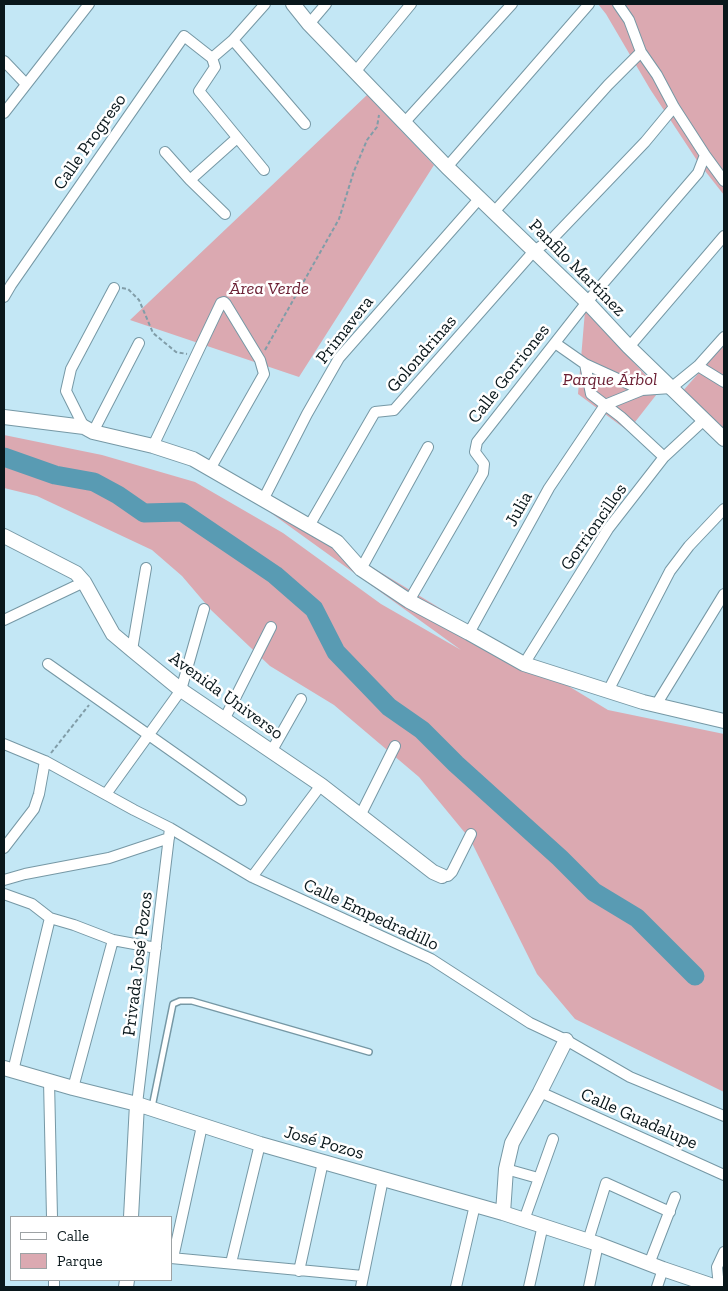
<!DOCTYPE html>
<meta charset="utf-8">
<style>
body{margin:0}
#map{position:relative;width:728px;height:1291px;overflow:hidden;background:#c3e7f5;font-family:"Zilla Slab",serif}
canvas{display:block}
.frame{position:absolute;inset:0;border:5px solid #09171b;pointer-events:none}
.legend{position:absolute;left:10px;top:1216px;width:162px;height:65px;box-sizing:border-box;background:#fff;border:1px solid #9da2a4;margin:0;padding:6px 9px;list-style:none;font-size:15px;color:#09171b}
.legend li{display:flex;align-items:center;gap:10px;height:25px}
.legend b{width:25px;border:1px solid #9da2a4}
</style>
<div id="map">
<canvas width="728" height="1291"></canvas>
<div class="frame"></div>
<ul class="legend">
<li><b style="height:6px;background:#fff"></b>Calle</li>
<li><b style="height:14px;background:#dba9b1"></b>Parque</li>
</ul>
</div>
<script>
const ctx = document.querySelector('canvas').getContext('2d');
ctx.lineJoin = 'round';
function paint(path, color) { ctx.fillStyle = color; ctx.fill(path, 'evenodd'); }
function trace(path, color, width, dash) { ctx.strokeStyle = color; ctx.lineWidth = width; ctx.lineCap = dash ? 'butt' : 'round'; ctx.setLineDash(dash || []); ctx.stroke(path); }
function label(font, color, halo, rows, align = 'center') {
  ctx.font = font + ' "Zilla Slab",serif'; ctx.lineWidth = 5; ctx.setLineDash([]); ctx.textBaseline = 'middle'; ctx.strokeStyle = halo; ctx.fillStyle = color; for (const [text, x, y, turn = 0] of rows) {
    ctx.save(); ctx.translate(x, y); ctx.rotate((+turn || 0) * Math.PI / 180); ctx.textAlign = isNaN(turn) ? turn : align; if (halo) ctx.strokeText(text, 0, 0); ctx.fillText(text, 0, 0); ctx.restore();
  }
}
const green = new Path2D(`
 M 598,4 L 724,4 L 724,195 L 698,162 L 650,89 L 606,14 Z
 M 367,95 L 434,165 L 299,377 L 130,320 Z
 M 585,311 L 660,390 L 628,431 L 578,394 Z
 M 724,344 L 724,435 L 682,392 Z
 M 4,435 L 102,455 L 195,482 L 283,533 L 381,604 L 461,650 L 210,469 L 608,710 L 724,734 L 724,1092 L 575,1019 L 537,974 L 470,839 L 419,777 L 334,705 L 270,666 L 211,610 L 182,576 L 152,550 L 37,496 L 4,488 Z`);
const river = new Path2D(`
 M 4,457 L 55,475 L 94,482 L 118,495 L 144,513 L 182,512 L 275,575 L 314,609 L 336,652 L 389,707 L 422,730 L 456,764 L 560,858 L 594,892 L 637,918 L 695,976`);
const path = new Path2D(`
 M 122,288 L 128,289 L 139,300 L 153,333 L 176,352 L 187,354
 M 265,350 L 339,219 L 354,171 L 367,140 L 377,127 L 379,115
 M 51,753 L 89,705`);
const service = new Path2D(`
 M 152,1107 L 173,1004 L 180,1001 L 192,1001 L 369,1052`);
const minor = new Path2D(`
 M 618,4 L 629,20 L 641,52 L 657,75 L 674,107 L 705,155 L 724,181
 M 309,24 L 326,4
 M 233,40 L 305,124
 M 212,58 L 233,40 L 265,4
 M 4,61 L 26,84
 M 355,72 L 411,4
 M 4,113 L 89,4
 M 404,123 L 512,4
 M 165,152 L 190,180 L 225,214
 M 447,167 L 589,4
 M 190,180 L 237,138
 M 494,212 L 608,85 L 641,52
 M 4,297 L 11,285 L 184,36 L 212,58 L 215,67 L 199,91 L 264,170
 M 555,343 L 585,364 L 642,390
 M 629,347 L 724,236
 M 585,364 L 591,394 L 621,417 L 664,457
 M 698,366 L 724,382
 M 84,427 L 66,391 L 71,369 L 114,288
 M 93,432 L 139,343
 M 153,446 L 221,303 L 224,302 L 226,304 L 260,360 L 264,374 L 210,469
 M 263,500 L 307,414 L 339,358 L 479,199
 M 309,526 L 375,412 L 394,410 L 534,251 L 554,237 L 645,142 L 674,107
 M 361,569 L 428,447
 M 409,601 L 483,473 L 484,464 L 475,452 L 477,442 L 587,302 L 698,173 L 705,155
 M 4,620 L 84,582
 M 469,633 L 549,488 L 605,405 L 642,390 L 671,388 L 698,366 L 724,337
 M 132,650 L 146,568
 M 48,664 L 241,800
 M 524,664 L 608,529 L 664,457 L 705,419
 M 608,691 L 670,571 L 689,546 L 724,509
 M 656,705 L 724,594
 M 224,720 L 271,627
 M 4,744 L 45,761 L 134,810 L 170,828 L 252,877 L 431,959 L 530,1023 L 566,1040 L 630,1077 L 724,1116
 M 271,752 L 301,699
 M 106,794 L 181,690 L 204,609
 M 360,816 L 395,746
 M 4,848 L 34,809 L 39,794 L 45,761
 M 442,876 L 448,876 L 452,872 L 471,834
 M 252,877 L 321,785
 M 4,880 L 25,874 L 109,858 L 169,838
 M 4,894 L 32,904 L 50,918 L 74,925 L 113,940 L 156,948
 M 13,1071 L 50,918
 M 49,1081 L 52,1217
 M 73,1088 L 113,940
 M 540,1092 L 724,1175
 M 137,1104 L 170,828
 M 506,1169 L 538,1178
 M 524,1220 L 553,1139
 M 588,1241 L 606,1183 L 670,1212
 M 171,1258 L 363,1276
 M 173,1258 L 202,1126
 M 231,1263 L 260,1144
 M 649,1264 L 675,1197
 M 299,1271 L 323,1162
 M 54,1280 L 54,1287
 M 361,1287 L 383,1179
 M 456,1287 L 475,1205
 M 529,1287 L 543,1225
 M 589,1287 L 598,1244
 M 657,1287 L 663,1269
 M 719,1287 L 717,1267 L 724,1252`);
const tertiary = new Path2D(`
 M 293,4 L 309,24 L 447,167 L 587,302 L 629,347 L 724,439
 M 4,417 L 84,427 L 93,432 L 153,446 L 193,459 L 337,542 L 361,569 L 409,601 L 469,633 L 524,664 L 643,702 L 724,721
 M 4,536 L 76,573 L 84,582 L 113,634 L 132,650 L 181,690 L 321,785 L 433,872 L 442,876
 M 4,1068 L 73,1088 L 137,1104 L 260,1144 L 503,1213 L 598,1244 L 663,1269 L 716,1287
 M 503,1213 L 506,1169 L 512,1143 L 540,1092 L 566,1040
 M 131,1217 L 137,1104
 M 126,1287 L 127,1280`);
const streetNames = [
 ["Calle Progreso",90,142,-55],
 ["Panfilo Martínez",577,268,45],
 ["Primavera",345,330,-52],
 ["Golondrinas",422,354,-49],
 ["Calle Gorriones",509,374,-52],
 ["Julia",519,509,-61],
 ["Gorrioncillos",594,527,-55],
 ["Avenida Universo",226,696,36],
 ["Calle Empedradillo",371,915,25],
 ["Privada José Pozos",138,964,-83],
 ["Calle Guadalupe",639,1119,24],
 ["José Pozos",324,1143,16]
];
const parkNames = [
 ["Área Verde",269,289],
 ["Parque Árbol",610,380]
];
paint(green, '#dba9b1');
trace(river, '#599bb3', 19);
trace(service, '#7698a5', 8);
trace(minor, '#7698a5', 12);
trace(tertiary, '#7698a5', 16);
trace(path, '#819da8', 2, [4, 2.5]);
trace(service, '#fff', 5);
trace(minor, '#fff', 10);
trace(tertiary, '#fff', 14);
label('18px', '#09171b', '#fff', streetNames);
label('italic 18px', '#6c2135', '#fff', parkNames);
</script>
